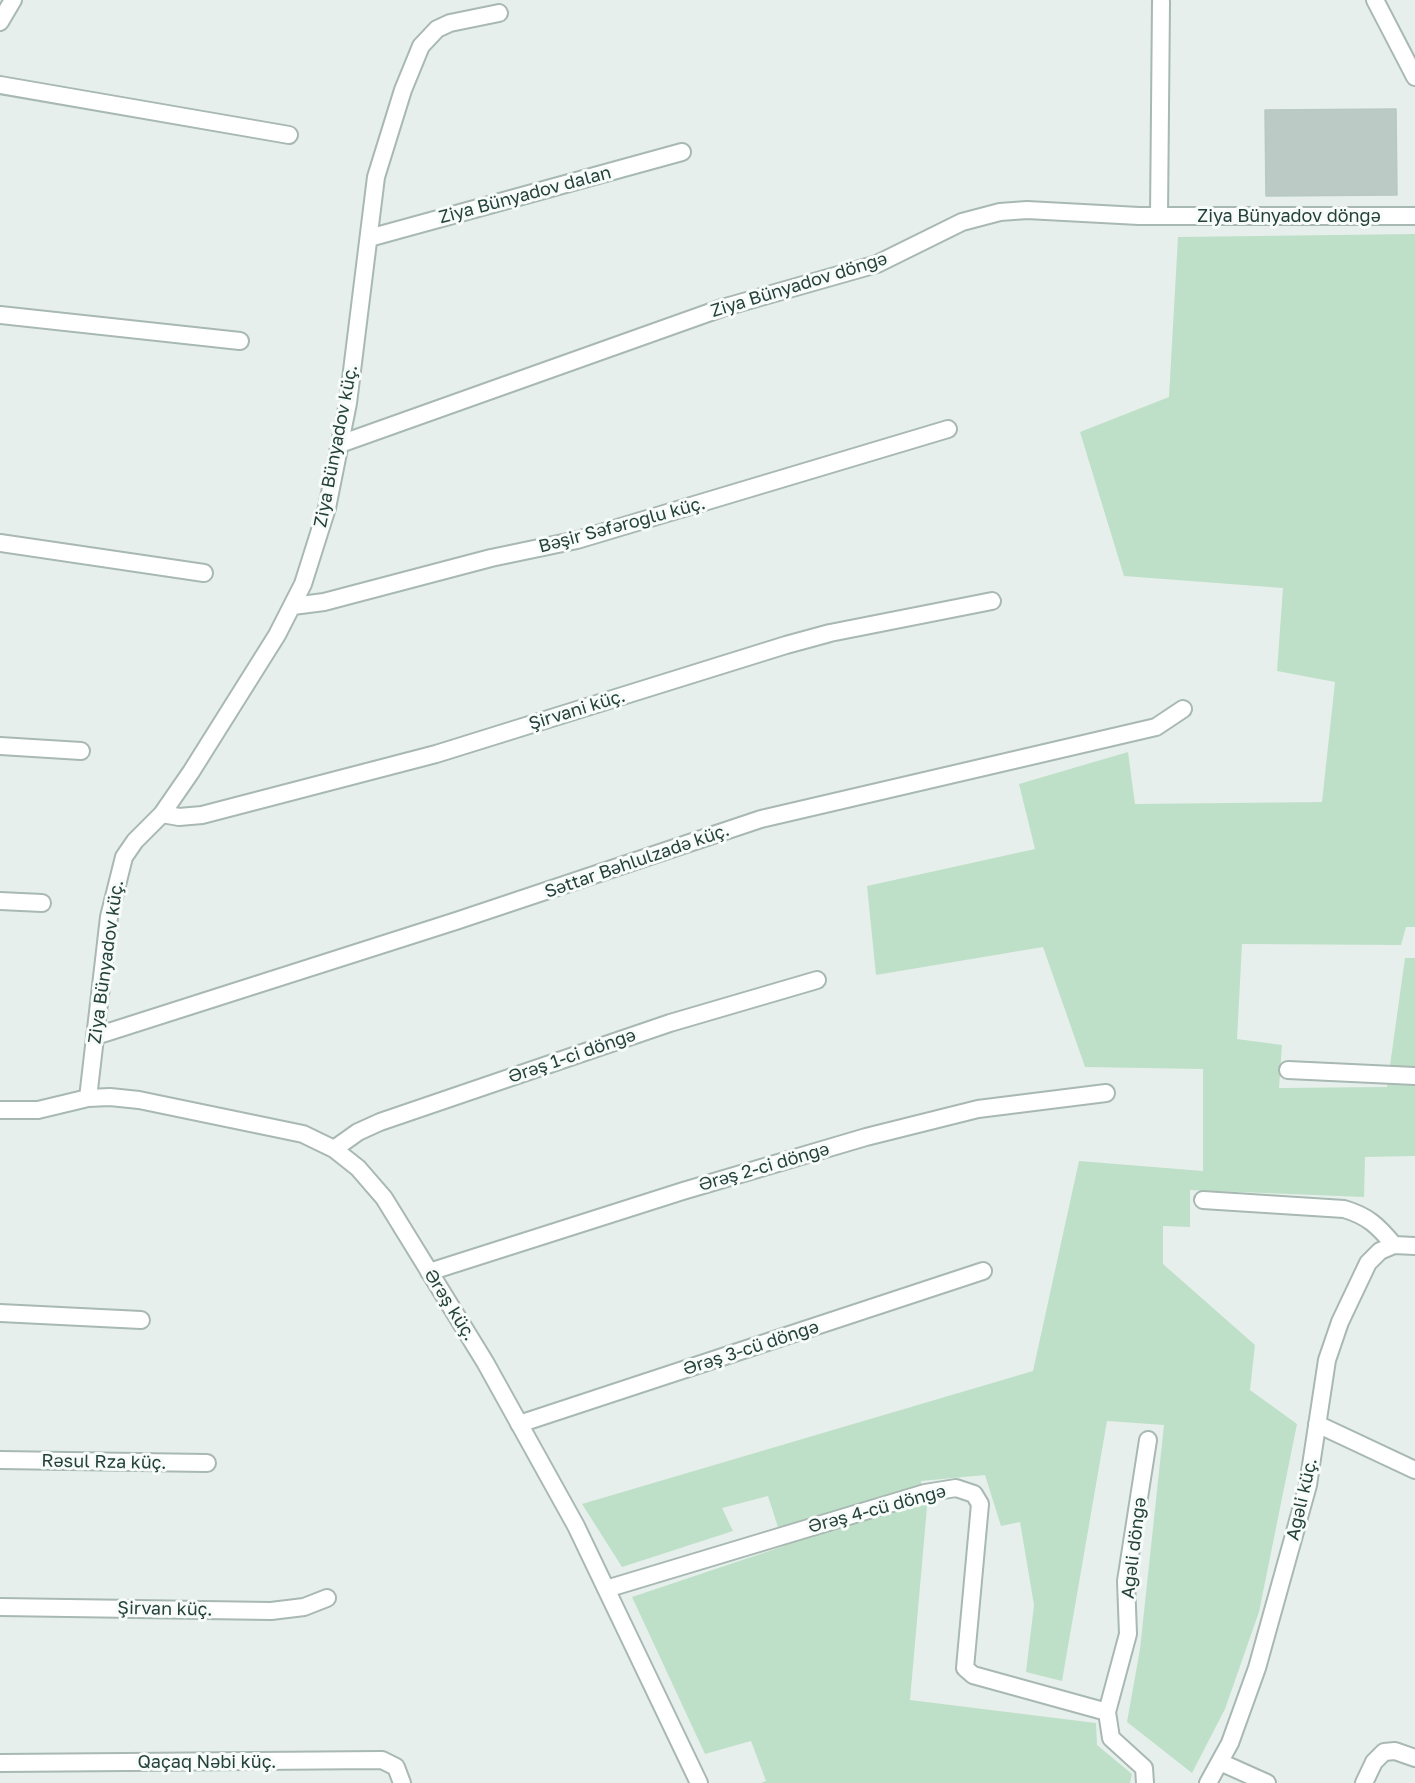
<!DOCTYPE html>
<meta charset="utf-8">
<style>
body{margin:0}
canvas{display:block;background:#e6efeb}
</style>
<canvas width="1415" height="1783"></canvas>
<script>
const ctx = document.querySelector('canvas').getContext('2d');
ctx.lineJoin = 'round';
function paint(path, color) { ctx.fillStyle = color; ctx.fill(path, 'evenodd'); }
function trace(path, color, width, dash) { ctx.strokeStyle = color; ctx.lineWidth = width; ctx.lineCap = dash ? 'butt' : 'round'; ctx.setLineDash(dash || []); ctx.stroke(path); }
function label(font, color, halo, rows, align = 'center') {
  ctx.font = font + ' "Golos Text",sans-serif'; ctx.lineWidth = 6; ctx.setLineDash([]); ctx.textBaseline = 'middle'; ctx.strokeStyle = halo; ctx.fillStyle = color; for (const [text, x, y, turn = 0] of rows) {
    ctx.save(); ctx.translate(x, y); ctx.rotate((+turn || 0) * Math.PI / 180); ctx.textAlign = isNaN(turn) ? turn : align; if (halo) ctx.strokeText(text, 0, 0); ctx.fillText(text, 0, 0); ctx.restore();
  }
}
const green = new Path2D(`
 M 1415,234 L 1415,927 L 1406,927 L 1401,945 L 1242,944 L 1237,1039 L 1282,1045 L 1279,1088 L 1387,1087 L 1405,958 L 1415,958 L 1415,1156 L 1365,1157 L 1364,1197 L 1190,1190 L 1190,1227 L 1163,1226 L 1163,1264 L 1255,1345 L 1250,1390 L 1297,1424 L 1259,1612 L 1225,1709 L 1192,1773 L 1127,1722 L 1140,1649 L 1164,1425 L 1107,1421 L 1062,1681 L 1026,1672 L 1034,1605 L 1020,1522 L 1001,1526 L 985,1475 L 921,1481 L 927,1507 L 910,1700 L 1096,1723 L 1097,1745 L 1132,1774 L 1130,1783 L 761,1783 L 766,1781 L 751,1741 L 705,1754 L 632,1597 L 784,1546 L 768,1496 L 722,1508 L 733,1531 L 622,1567 L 582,1504 L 1033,1371 L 1079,1161 L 1203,1171 L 1203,1069 L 1085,1067 L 1043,947 L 876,975 L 867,886 L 1035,849 L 1019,784 L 1128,752 L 1135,804 L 1322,802 L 1335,682 L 1277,671 L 1283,588 L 1124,576 L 1080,432 L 1169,397 L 1178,237 Z`);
const building = new Path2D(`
 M 1396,109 L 1397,195 L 1266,196 L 1265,110 Z`);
const minor = new Path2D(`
 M 1375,0 L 1415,77
 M 0,22 L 13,0
 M 0,85 L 289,135
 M 1159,216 L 1161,2
 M 369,238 L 682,152
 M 0,315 L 240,341
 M 340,444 L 722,308 L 877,264 L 962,222 L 1000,212 L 1027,210 L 1139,216 L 1415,216
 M 0,543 L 204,573
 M 293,606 L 324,602 L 491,558 L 577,540 L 948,429
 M 0,746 L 81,751
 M 162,814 L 179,817 L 202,815 L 436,754 L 786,645 L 830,633 L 992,601
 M 0,901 L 42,903
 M 96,1036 L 456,921 L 761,819 L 1156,727 L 1183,709
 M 1288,1070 L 1415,1076
 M 88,1098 L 109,917 L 124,857 L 135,841 L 162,814 L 191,772 L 277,635 L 303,584 L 327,508 L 348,403 L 376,177 L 403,90 L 421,46 L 437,29 L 450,23 L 499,13
 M 0,1110 L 38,1110 L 88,1098 L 110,1097 L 139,1100 L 303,1134 L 334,1149 L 358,1168 L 384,1198 L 485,1362 L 576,1526 L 699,1783
 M 334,1149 L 358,1132 L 380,1122 L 670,1023 L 817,980
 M 1203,1200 L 1344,1209 C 1368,1216 1378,1226 1394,1245
 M 429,1272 L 683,1191 L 866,1137 L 978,1109 L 1106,1093
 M 0,1313 L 141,1320
 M 519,1424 L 983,1271
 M 1317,1424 L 1415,1470
 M 0,1460 L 207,1463
 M 606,1589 L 925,1493 L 956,1488 L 974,1494 L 980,1504 L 965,1668 L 973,1675 L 1107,1712
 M 0,1607 L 271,1611 L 304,1607 L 327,1598
 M 1220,1762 L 1267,1783
 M 0,1763 L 382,1760 L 396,1767 L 402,1783
 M 1145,1783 L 1144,1768 L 1111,1738 L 1107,1712 L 1128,1634 L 1126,1581 L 1148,1440
 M 1208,1783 L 1230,1743 L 1257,1668 L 1308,1485 L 1327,1360 L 1340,1322 L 1368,1263 L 1380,1251 L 1394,1245 L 1415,1246
 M 1364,1783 L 1374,1762 L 1384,1752 L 1395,1751 L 1415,1758`);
const streetNames = [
 ["Ziya Bünyadov dalan",525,195,-15],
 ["Ziya Bünyadov döngə",1289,216],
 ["Ziya Bünyadov döngə",799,285,-17],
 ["Ziya Bünyadov küç.",336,446,-79],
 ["Bəşir Səfəroğlu küç.",622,525,-15],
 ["Şirvani küç.",577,710,-17],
 ["Səttar Bəhlulzadə küç.",637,861,-19],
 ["Ziya Bünyadov küç.",106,962,-82],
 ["Ərəş 1-ci döngə",572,1056,-19],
 ["Ərəş 2-ci döngə",764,1167,-16],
 ["Ərəş küç.",450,1305,58],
 ["Ərəş 3-cü döngə",751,1348,-18],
 ["Rəsul Rza küç.",104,1462,1],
 ["Ağəli küç.",1302,1499,-77],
 ["Ərəş 4-cü döngə",877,1509,-15],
 ["Ağəli döngə",1134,1548,-83],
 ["Şirvan küç.",165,1609,1],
 ["Qaçaq Nəbi küç.",207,1762]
];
paint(green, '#bfe0c8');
paint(building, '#bbcac4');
trace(building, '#b8c9c2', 1.5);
trace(minor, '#a8b8b2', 20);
trace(minor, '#fff', 16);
label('18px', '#24423a', '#f7fbf9', streetNames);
</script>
